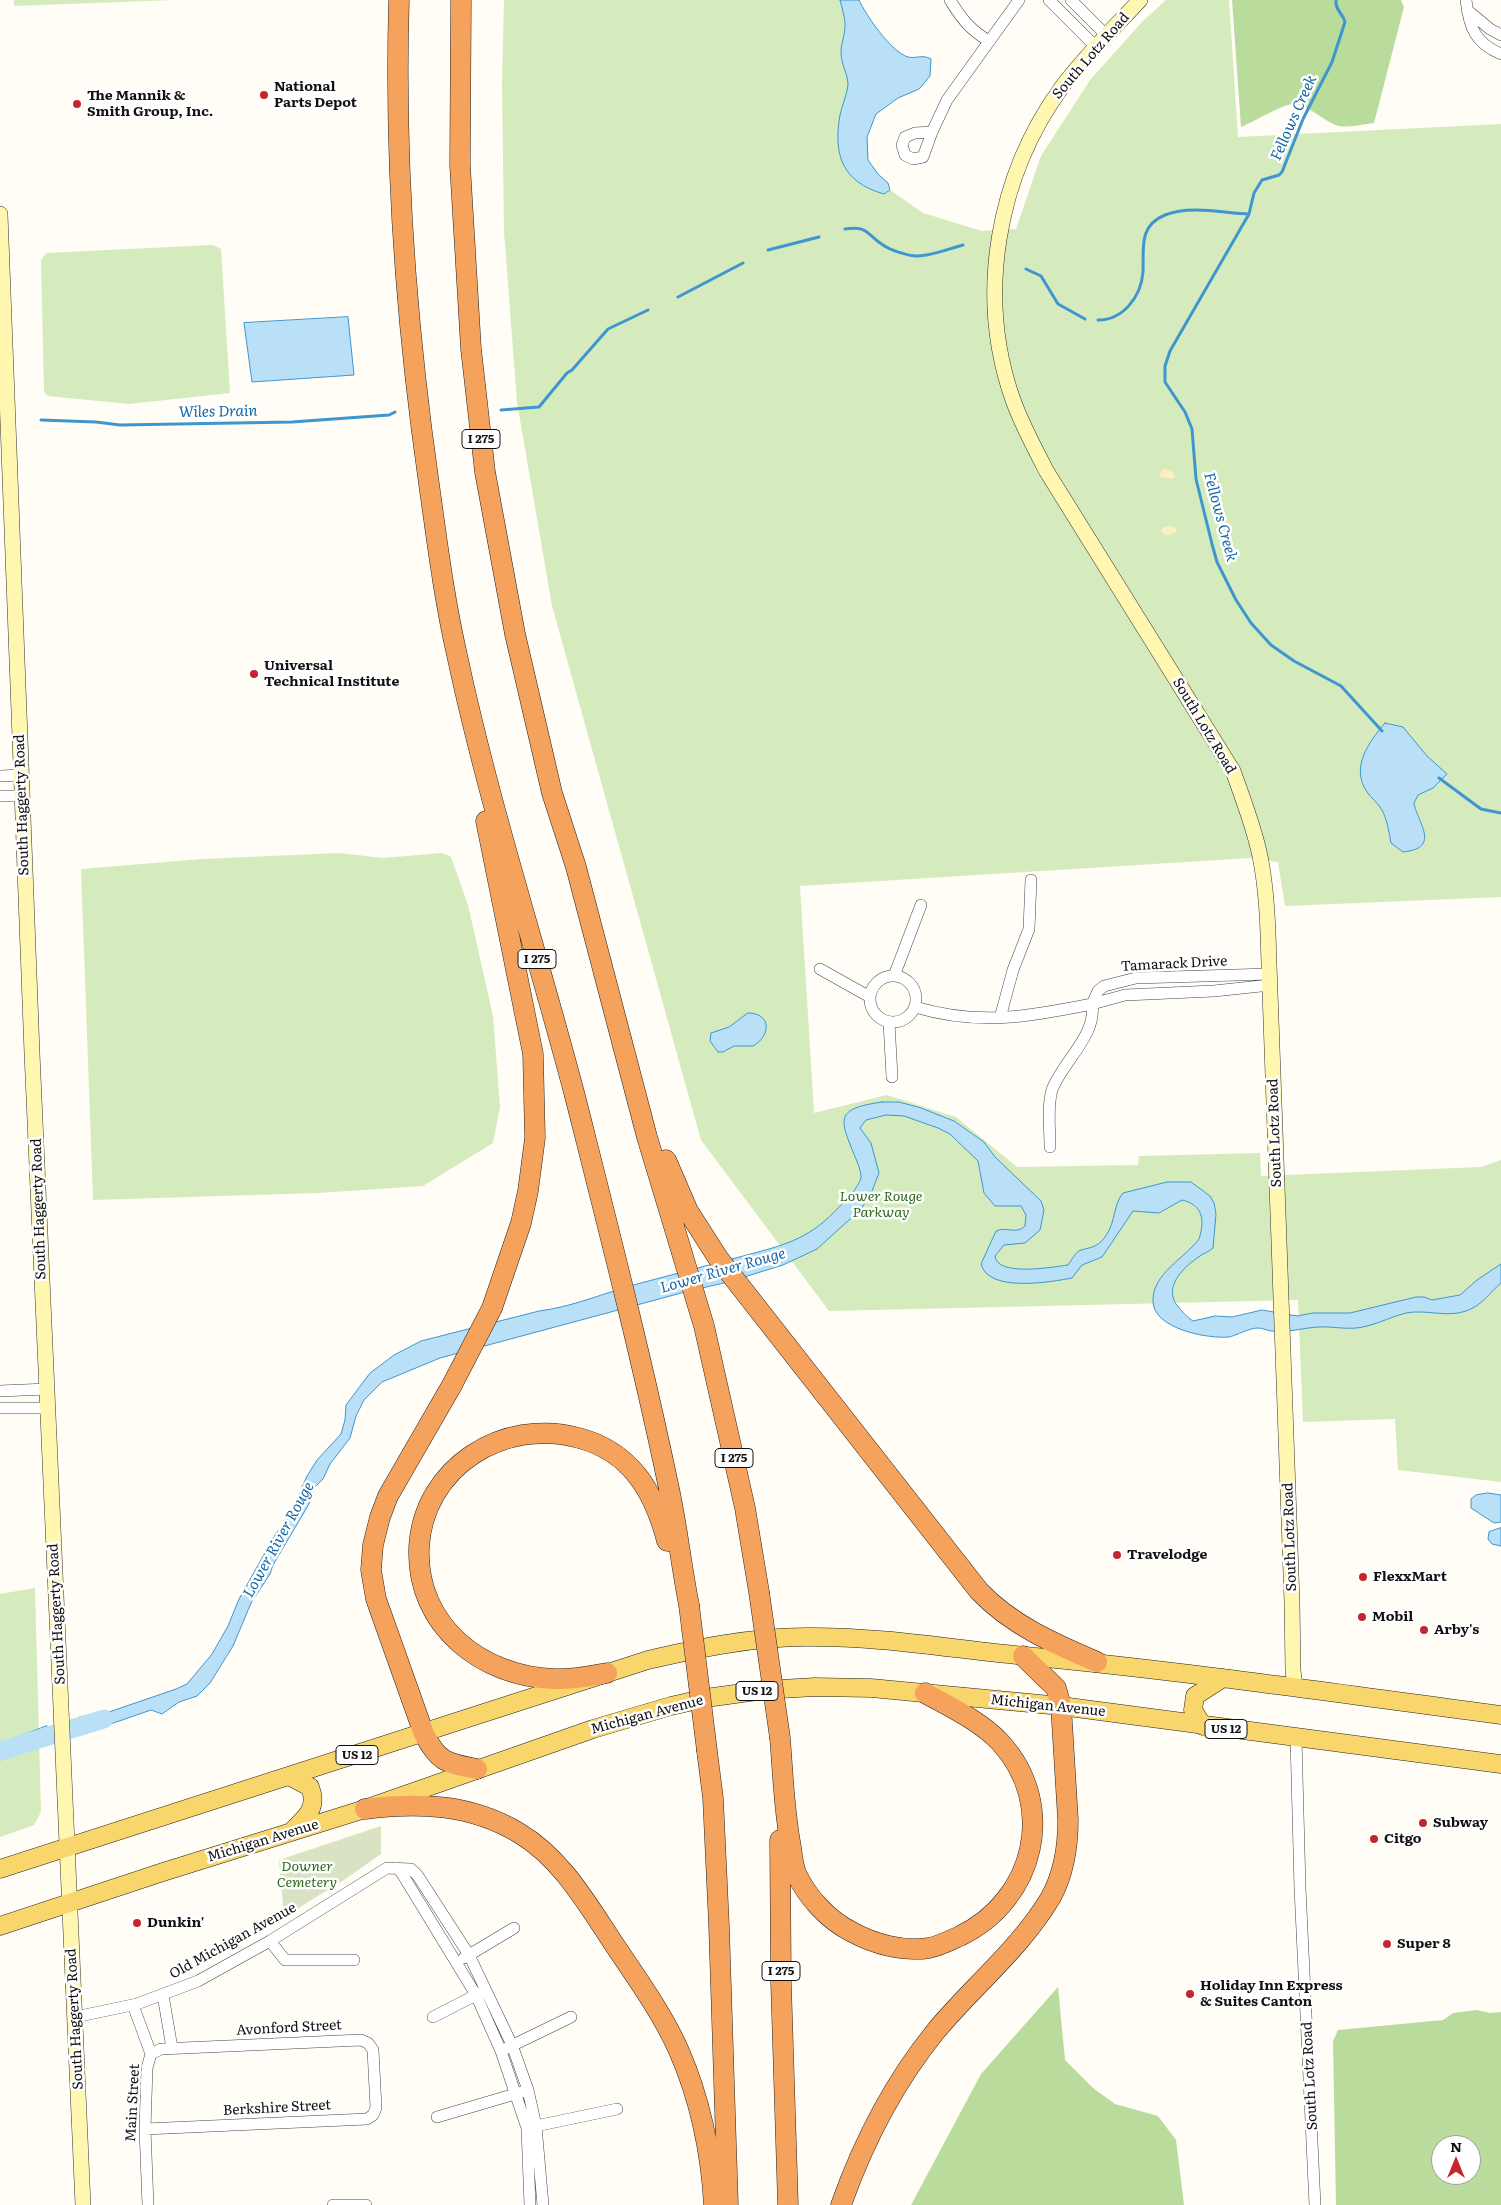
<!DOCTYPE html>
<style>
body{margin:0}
#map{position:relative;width:1501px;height:2205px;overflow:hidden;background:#fffdf5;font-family:Literata,serif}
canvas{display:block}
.north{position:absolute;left:1431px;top:2135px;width:50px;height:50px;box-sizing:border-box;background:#fff;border:1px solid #a0a0a0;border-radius:50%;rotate:0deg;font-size:14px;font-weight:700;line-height:20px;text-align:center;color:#111}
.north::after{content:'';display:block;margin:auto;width:18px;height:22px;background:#c4262e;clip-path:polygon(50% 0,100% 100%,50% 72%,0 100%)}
</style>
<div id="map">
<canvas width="1501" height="2205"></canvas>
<div class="north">N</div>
</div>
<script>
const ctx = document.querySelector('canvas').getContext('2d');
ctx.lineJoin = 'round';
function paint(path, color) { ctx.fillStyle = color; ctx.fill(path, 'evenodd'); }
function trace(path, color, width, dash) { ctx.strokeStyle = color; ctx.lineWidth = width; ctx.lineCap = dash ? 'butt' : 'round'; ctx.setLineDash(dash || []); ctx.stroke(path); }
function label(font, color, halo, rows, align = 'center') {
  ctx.font = font + ' Literata,serif'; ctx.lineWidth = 5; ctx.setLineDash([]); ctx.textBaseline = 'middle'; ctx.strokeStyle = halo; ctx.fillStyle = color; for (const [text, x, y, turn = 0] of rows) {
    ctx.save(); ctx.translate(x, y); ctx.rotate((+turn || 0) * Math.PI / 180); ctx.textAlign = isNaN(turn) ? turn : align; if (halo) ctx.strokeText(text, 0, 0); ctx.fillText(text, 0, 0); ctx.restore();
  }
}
const green = new Path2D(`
 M 14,0 L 175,0 L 14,6 Z
 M 504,0 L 859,0 C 866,15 891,52 908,57 C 916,59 922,54 931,59 L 930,76 L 919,89 L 898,98 L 876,114 L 867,137 L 868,160 L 878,174 L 888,183 L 890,190 L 923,213 L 982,231 L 1016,229 L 1041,156 L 1090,80 L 1142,22 L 1166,0 L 1229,0 L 1238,137 L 1501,124 L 1501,897 L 1285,906 L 1278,862 L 1250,858 L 800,886 L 814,1113 L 887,1095 L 956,1117 L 1017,1167 L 1138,1165 L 1139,1156 L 1260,1153 L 1261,1176 L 1481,1167 L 1501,1160 L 1501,1482 L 1398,1470 L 1395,1419 L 1303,1422 L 1298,1300 L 829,1311 L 701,1140 L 552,606 L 517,402 L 504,231 L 502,83 Z
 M 213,245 L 221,249 L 230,393 L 129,404 L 48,396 L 44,392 L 41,260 L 46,253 Z
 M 339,853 L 383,858 L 442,853 L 451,857 L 468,905 L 493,1016 L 500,1107 L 493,1143 L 423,1186 L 318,1193 L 93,1200 L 81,869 L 202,859 Z
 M 35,1588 L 41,1812 L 34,1825 L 0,1837 L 0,1594 Z`);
const forest = new Path2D(`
 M 1232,0 L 1401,0 L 1404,7 L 1374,123 C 1364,124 1349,128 1339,126 C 1326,123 1309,105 1294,104 C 1282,104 1254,122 1241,127 Z
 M 1058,1987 L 1065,2060 L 1093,2088 L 1115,2104 L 1158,2116 L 1176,2140 L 1184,2205 L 911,2205 L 981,2074 Z
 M 1477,2010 L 1490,2013 L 1501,2012 L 1501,2205 L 1336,2205 L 1333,2041 L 1338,2030 L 1443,2020 L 1453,2013 ZM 1441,2145 L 1471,2145 L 1471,2175 L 1441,2175 Z`);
const sand = new Path2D(`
 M 1163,469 C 1168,469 1175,471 1175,477 L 1171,479 L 1160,477 L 1159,474 Z
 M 1170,526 L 1176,528 L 1176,532 L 1170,535 L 1163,534 L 1161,531 L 1163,527 Z`);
const cemetery = new Path2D(`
 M 381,1826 L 381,1854 L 347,1878 L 284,1917 L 279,1860 Z`);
const water = new Path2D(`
 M 840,0 L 859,0 C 866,15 891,52 908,57 C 916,59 922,54 931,59 L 930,76 L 919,89 L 898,98 L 876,114 L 867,137 L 868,160 L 878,174 L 888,183 L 890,190 L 884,194 C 842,182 833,155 840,115 C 842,105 847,95 848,85 C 848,74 841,65 841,52 C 841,43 846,32 845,22 C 844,15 842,7 840,0 Z
 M 348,317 L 354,375 L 252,382 L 244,323 Z
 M 1385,723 L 1403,727 L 1427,756 L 1447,774 L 1433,788 L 1418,795 L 1414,803 C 1417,822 1442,848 1403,852 L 1391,843 C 1389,831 1387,820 1382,810 C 1378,803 1371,798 1367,792 C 1350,767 1369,742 1385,723 Z
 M 748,1013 C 772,1013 771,1036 753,1046 L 734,1046 L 723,1052 L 718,1052 L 710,1041 L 711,1033 L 729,1027 Z
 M 882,1102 L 899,1102 L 921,1108 L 954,1121 L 984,1142 L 995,1157 L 1041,1201 L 1044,1210 L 1040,1230 L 1025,1243 L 1004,1245 L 995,1256 C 997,1277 1053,1267 1068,1265 C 1072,1260 1075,1252 1081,1250 C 1093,1247 1100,1246 1107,1234 C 1115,1222 1114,1203 1123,1193 L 1167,1182 L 1191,1182 L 1210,1196 L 1214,1203 L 1216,1214 L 1213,1248 C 1209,1252 1204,1253 1200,1256 C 1185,1266 1164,1285 1176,1304 C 1181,1310 1186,1317 1193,1321 L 1215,1316 L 1232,1317 L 1262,1310 L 1297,1316 L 1313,1313 L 1350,1313 L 1416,1297 L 1424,1297 L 1432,1300 L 1460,1295 L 1477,1280 L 1501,1264 L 1501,1283 C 1489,1293 1483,1305 1466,1311 C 1447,1318 1426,1309 1406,1313 C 1393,1316 1380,1323 1367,1326 C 1351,1331 1333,1326 1318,1327 C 1303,1328 1287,1333 1272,1331 C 1267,1331 1263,1328 1258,1328 C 1249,1328 1238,1335 1229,1337 C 1208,1339 1153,1329 1153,1301 C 1152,1274 1185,1258 1199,1239 C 1205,1220 1203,1205 1182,1200 L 1159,1213 L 1133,1211 L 1102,1257 L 1082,1265 L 1072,1278 C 1051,1282 988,1293 981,1264 L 996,1231 C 1006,1226 1016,1235 1025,1226 L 1026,1215 L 1021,1206 L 995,1206 L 984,1193 L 978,1161 L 950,1134 L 938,1128 L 904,1116 L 886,1115 L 866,1120 L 860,1128 L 871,1143 L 879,1173 L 870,1196 L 860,1210 L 817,1249 L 783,1265 L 728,1282 L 685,1292 L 440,1358 L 382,1382 L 364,1400 L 356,1416 L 350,1438 L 330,1464 L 323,1479 L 314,1488 L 309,1504 L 273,1565 L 270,1574 L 251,1603 L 233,1646 L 210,1683 L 197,1696 L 179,1702 L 162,1714 L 151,1710 L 79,1735 L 79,1717 L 109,1712 L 176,1689 L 187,1684 L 212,1654 L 228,1626 L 239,1599 L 275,1535 L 290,1514 L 307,1476 L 317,1460 L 341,1434 L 345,1420 L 346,1405 L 370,1373 L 394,1355 L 421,1341 L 539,1311 C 572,1307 604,1293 637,1284 C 672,1275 708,1265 743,1256 C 776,1247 802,1242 828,1218 C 836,1210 860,1188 861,1177 C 861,1171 858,1164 856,1159 C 839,1118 834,1109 882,1102 Z
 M 1488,1493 L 1501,1495 L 1501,1522 L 1494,1523 L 1471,1508 L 1471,1499 L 1476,1495 Z
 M 1501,1528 L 1501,1546 L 1492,1544 L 1488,1539 L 1489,1532 Z
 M 47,1726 L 47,1745 L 0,1760 L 0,1744 Z`);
const stream = new Path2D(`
 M 1336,0 C 1335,11 1343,13 1345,22 L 1332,62 L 1303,119 L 1282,172 L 1279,175 L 1262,180 L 1254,193 L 1249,214 L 1170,351 L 1165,366 L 1165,382 L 1185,412 L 1192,429 L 1196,479 L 1212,544 L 1217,562 L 1236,600 L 1251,623 L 1271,645 L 1294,661 L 1341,686 L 1382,731
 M 845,229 C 868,225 867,235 883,245 C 890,250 908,256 917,256 C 932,256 948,249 963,245
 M 768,250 L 819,237
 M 1026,269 L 1041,276 L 1058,304 L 1085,319
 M 678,297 L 743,263
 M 1098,320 C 1123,320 1141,297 1143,272 C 1144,249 1138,226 1165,215 C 1191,205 1223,213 1249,214
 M 501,410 L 539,407 L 567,373 L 572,370 L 608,329 L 648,310
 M 41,420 L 96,422 L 120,425 L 292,422 L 389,415 L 395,412
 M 1439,778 L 1481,809 L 1501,813`);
const river = new Path2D(`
 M 0,1751 L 104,1719`);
const street = new Path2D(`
 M 950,0 C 961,18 970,30 989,41
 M 1049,0 L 1096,47
 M 1071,0 L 1107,36
 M 1466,0 C 1469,27 1475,43 1501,54
 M 1467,10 L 1490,29 L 1501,35
 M 932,132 L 915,133 L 905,137 L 902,145 L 905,155 L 913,159 L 923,157 L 932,132 L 947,100 L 1019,0
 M 0,776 L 21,775
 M 0,796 L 22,796
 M 820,969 L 870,997
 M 1269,974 L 1136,978 L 1104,986 L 1098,991 L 1092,1004 L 1125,995 L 1214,991 L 1270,985
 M 894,976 L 921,905
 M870 999a23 23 0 1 1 46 0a23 23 0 1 1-46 0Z
 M 915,1007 C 979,1026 1027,1017 1092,1004 C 1097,1036 1062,1062 1052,1090 C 1047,1107 1050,1129 1050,1147
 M 1000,1018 L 1013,970 L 1029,929 L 1031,880
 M 889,1022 L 892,1077
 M 0,1391 L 47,1389
 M 0,1408 L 47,1408
 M 1296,1738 L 1300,1888 L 1315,2205
 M 396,1868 L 401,1872 L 476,1995 L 501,2051 L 527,2128 L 530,2205
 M 270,1941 L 285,1960 L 354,1960
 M 464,1958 L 514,1928
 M 163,1995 L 172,2048
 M 133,2005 L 151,2054 L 147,2068 L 145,2129 L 148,2205
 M 75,2017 L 137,2004 L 198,1981 L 270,1941 L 387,1868 L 411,1869 L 418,1876 L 469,1955 L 512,2045 L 528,2090 L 536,2126 L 543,2205
 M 433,2017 L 482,1992
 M 507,2048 L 571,2017
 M 437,2117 L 522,2092
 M 531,2127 L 617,2109
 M 145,2129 L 367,2119 L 373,2115 L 376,2108 L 373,2050 L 368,2043 L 361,2040 L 161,2049 L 151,2054
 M 333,2205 L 366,2205`);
const secondary = new Path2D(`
 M 1140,0 C 1114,28 1085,56 1062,87 C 997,176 976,296 1013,400 C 1022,425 1035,449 1047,472 L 1233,771 C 1243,799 1254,827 1260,856 C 1267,891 1268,927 1269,964 L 1292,1602 L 1293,1670 L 1295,1687
 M 0,214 L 32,1053 L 83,2205`);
const primary = new Path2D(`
 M 1203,1726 L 1193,1710 L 1195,1696 L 1223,1678
 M 289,1776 L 310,1787 C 318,1807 307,1817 293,1830
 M 0,1869 L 648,1660 C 700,1648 752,1637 805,1637 C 879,1636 952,1649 1025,1656 C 1184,1671 1342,1694 1501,1715
 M 0,1926 L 163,1872 L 365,1809 L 593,1729 L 671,1706 L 706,1698 L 764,1690 L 815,1687 L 871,1688 L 1061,1706 L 1501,1764`);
const highway = new Path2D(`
 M 399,0 C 394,162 406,324 429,484 C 437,541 444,598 457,655 C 489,805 537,951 576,1100 C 608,1227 641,1355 668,1484 C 677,1524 681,1565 689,1605
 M 461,0 L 460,165 L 471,349 L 485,472 L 515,634 L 552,793 L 576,867 L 647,1137 L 704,1326 L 745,1508 L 759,1592
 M 666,1160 L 688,1211 L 718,1258 L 979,1591 C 1011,1625 1055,1644 1097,1662
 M 607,1673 C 590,1676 572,1680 555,1679 C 482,1677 416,1626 419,1548 C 423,1467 504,1417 579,1438 C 631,1452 654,1491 667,1541
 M 780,1738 C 783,1774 784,1811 791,1847 C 792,1855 793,1865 796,1873 C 807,1897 828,1920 852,1932 C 874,1944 903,1952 929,1948 C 939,1946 951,1940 960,1936 C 1035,1900 1058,1805 1000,1742 C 980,1721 950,1707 925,1693
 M 707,1751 L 713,1798 L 719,1926 L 728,2205
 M 477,1769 C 447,1763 439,1763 424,1734 L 376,1599 L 371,1570 L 373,1545 L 380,1517 L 388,1496 L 452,1385 L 492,1308 L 521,1223 L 528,1191 L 535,1138 L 533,1054 L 486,821
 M 365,1809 C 419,1802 471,1804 519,1833 C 559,1857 583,1897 608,1935 C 632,1972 661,2010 679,2051 C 700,2099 711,2153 714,2205
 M 780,1840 L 781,1983 L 788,2205
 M 841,2205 C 863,2143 893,2084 935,2032 C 972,1987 1021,1948 1051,1897 C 1064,1873 1068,1846 1068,1820 L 1061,1706 L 1056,1688 L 1023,1656`);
const highwayBridge = new Path2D(`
 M 759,1592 L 780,1738
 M 689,1605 L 707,1751`);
const markers = [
 [264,95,5,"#c4262e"],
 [77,104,5,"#c4262e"],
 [254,674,5,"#c4262e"],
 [1117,1555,5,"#c4262e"],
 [1363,1577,5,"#c4262e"],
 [1362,1617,5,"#c4262e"],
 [1424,1630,5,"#c4262e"],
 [1423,1823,5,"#c4262e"],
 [1374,1839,5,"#c4262e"],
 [137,1923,5,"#c4262e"],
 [1387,1944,5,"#c4262e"],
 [1190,1994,5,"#c4262e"]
];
const shields = [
 [481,439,38],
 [537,959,38],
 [734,1458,38],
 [757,1691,42],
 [1226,1729,42],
 [357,1755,42],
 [781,1971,38]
];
const shieldNames = [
 ["I 275",481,439],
 ["I 275",537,959],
 ["I 275",734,1458],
 ["US 12",757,1691],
 ["US 12",1226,1729],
 ["US 12",357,1755],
 ["I 275",781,1971]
];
const streetNames = [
 ["South Lotz Road",1091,56,-49],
 ["South Lotz Road",1204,726,59],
 ["South Haggerty Road",22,805,-92],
 ["Tamarack Drive",1174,964,-3],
 ["South Lotz Road",1275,1133,-92],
 ["South Haggerty Road",39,1209,-92],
 ["South Lotz Road",1290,1537,-92],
 ["South Haggerty Road",57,1614,-93],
 ["Michigan Avenue",1048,1706,6],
 ["Michigan Avenue",647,1715,-15],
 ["Michigan Avenue",263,1841,-17],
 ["Old Michigan Avenue",233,1941,-29],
 ["South Haggerty Road",75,2019,-93],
 ["Avonford Street",289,2028,-3],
 ["South Lotz Road",1310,2076,-93],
 ["Main Street",133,2103,-87],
 ["Berkshire Street",277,2108,-3]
];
const poiNames = [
 ["National",274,87],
 ["Parts Depot",274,103],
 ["The Mannik &",87,96],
 ["Smith Group, Inc.",87,112],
 ["Universal",264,666],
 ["Technical Institute",264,682],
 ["Travelodge",1127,1555],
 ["FlexxMart",1373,1577],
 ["Mobil",1372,1617],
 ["Arby's",1434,1630],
 ["Subway",1433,1823],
 ["Citgo",1384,1839],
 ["Dunkin'",147,1923],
 ["Super 8",1397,1944],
 ["Holiday Inn Express",1200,1986],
 ["& Suites Canton",1200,2002]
];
const parkNames = [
 ["Lower Rouge",881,1197],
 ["Parkway",881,1213],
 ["Downer",307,1867],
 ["Cemetery",307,1883]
];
const waterNames = [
 ["Fellows Creek",1294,118,-66],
 ["Wiles Drain",218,412,-1],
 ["Fellows Creek",1220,517,75],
 ["Lower River Rouge",723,1271,-16],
 ["Lower River Rouge",279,1540,-61]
];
paint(green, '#d5ebbd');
paint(forest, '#b9dc9c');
paint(sand, '#fbeec1');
paint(cemetery, '#d9e3c4');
paint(water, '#b9e0f7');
trace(water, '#3f96cf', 1);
trace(stream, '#3f96cf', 3);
trace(river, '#b9e0f7', 19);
trace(street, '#444', 12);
trace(secondary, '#333', 16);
trace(primary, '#222', 19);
trace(highway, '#222', 21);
trace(street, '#fff', 11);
trace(secondary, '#fff6b0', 15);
trace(primary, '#f9d66b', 18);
trace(highway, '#f5a25d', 20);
trace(highwayBridge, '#222', 21, []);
trace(highwayBridge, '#f5a25d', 20);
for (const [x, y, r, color] of markers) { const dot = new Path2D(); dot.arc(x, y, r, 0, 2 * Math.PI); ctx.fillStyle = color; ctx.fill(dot); trace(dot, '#fff', 2); }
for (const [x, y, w] of shields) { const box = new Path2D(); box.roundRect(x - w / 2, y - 9.5, w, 19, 4); ctx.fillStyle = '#fff'; ctx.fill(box); trace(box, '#111', 1); }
label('bold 12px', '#111', null, shieldNames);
label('14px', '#111', '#fff', streetNames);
label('bold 14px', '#111', '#fff', poiNames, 'left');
label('italic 14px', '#2f6b1f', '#fff', parkNames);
label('italic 15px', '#1768a6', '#fff', waterNames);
</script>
